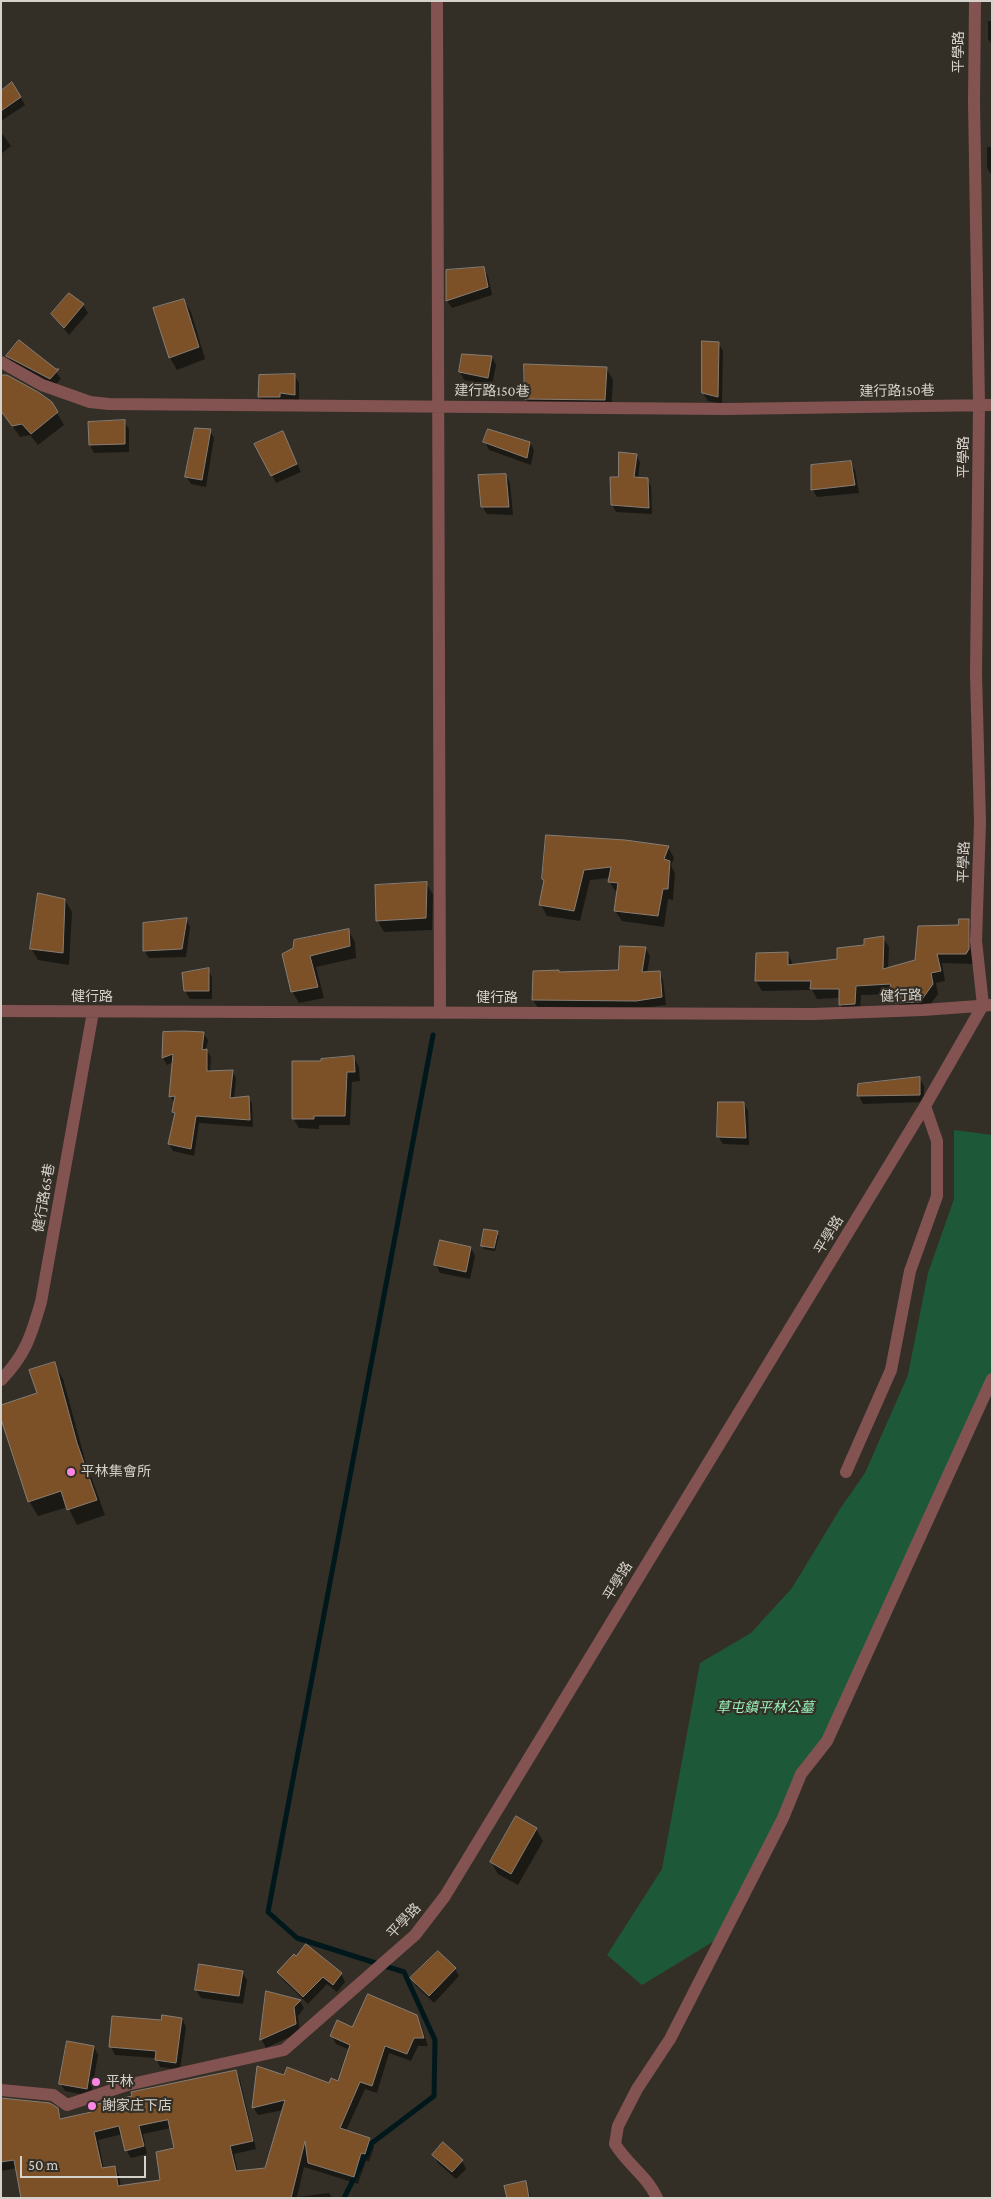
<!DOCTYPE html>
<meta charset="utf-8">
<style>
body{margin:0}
#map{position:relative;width:993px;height:2199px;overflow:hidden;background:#342f26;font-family:"Crimson Pro",serif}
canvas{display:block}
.frame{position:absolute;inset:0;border:2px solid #d5d2cc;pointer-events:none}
.scale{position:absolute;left:20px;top:2156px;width:126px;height:22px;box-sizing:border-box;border:2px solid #d5d2cc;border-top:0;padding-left:6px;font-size:15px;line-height:18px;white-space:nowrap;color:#d5d2cc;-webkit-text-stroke:4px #342f26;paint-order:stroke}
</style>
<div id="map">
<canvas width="993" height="2199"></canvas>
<div class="frame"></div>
<div class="scale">50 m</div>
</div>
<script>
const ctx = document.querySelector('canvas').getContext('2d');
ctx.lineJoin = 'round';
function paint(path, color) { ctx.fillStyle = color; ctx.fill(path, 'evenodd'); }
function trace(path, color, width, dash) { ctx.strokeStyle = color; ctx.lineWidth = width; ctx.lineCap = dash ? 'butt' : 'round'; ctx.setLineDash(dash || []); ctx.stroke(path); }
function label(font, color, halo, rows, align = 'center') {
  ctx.font = font + ' "Crimson Pro","Noto Sans TC",serif'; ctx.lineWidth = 4.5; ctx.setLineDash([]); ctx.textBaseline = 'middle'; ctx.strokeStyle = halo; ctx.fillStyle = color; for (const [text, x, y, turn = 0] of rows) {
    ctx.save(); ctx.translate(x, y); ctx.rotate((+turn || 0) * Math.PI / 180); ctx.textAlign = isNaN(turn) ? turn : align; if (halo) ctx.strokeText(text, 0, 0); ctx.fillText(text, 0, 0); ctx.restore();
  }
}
const green = new Path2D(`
 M 954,1130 L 992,1135 L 992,1385 L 831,1743 L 800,1780 L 724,1935 L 642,1985 L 607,1955 L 662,1869 L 700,1663 L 751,1633 L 792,1588 L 840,1509 L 865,1473 L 908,1375 L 928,1273 L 954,1199 Z`);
const shadow = new Path2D(`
 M 988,21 L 992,21 L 992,45 L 988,39 Z
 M 12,83 L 25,105 L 1,121 L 1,93 Z
 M 1,132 L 11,146 L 1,154 Z
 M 987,147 L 992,147 L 992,176 L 987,168 Z
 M 483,268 L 488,276 L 492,295 L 452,308 L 447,301 L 447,271 Z
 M 69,294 L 83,305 L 88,313 L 69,335 L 52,314 Z
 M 184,300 L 191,312 L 205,359 L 177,370 L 170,358 L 155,309 Z
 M 718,343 L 723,351 L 722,404 L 708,401 L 703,393 Z
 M 8,356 L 56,372 L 61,379 L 54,386 L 12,363 Z
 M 492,357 L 496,365 L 492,385 L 464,380 L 460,372 Z
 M 606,368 L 613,380 L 611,412 L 533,411 L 526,399 Z
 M 3,374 L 51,403 L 64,425 L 38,445 L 30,435 L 20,437 L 1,409 Z
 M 294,375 L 299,383 L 299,402 L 264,405 L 259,397 Z
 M 124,422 L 129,429 L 129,452 L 94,453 L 90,445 Z
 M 210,430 L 214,438 L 206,487 L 191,484 L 186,476 Z
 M 287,441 L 301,472 L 276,483 L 256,444 Z
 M 485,442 L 530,443 L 534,450 L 531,465 L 489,450 Z
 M 636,455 L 640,462 L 638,479 L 647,479 L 651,486 L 652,514 L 616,512 L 612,505 L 619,478 Z
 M 850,463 L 855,470 L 859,493 L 817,497 L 813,490 Z
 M 506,475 L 510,483 L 513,515 L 487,514 L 482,506 Z
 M 668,847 L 674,858 L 671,866 L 675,873 L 673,900 L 668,899 L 664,927 L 622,921 L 615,911 L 618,892 L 616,892 L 609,881 L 610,878 L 590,880 L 580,921 L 547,916 L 541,905 L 545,882 L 543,879 Z
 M 426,883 L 433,895 L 432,930 L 384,932 L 377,920 Z
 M 65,900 L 72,912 L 69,965 L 38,960 L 31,948 Z
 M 186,919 L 190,927 L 186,957 L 149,958 L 144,950 Z
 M 968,920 L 974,930 L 974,959 L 972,964 L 942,963 L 945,981 L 936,983 L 938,994 L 925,1012 L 902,1012 L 894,994 L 861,995 L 860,1014 L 846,1014 L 841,1005 L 840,998 L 817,999 L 812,990 L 762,991 L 756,981 L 788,953 L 793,965 L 839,960 L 883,938 L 889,947 L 888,969 L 917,961 Z
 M 348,930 L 355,942 L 356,958 L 316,967 L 324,998 L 299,1003 L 292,991 L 283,955 Z
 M 646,949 L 650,956 L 647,973 L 659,972 L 663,980 L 666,1005 L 641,1008 L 538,1008 L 533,1000 L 559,971 L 560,973 L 619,971 Z
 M 208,970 L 212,977 L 212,999 L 190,999 L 185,991 Z
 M 164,1033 L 203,1033 L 208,1040 L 206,1049 L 211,1057 L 210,1072 L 232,1071 L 236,1078 L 234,1099 L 248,1097 L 252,1104 L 253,1127 L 199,1123 L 194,1156 L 173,1151 L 169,1144 L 175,1116 L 173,1112 L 175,1104 L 170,1096 L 173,1062 L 167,1065 L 163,1058 Z
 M 354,1058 L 359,1067 L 360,1081 L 352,1082 L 350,1125 L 319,1125 L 319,1129 L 299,1128 L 293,1118 L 322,1062 Z
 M 920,1079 L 924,1086 L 924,1102 L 863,1104 L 859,1096 L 859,1085 Z
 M 744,1103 L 748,1111 L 749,1145 L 723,1144 L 718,1136 Z
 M 497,1233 L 499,1236 L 495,1251 L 484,1249 L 482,1245 Z
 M 471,1248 L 475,1256 L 470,1279 L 440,1273 L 436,1265 Z
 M 54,1364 L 63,1379 L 85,1460 L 105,1515 L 77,1525 L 68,1507 L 38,1516 L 29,1501 L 38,1394 Z
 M 536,1829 L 543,1841 L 518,1885 L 498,1874 L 491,1862 Z
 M 455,1969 L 459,1976 L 434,2003 L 416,1986 L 412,1978 Z
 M 242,1972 L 247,1980 L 243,2004 L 201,1998 L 196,1990 Z
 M 278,1972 L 341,1974 L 345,1982 L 337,1992 L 327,1984 L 308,2004 L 283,1980 Z
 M 267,1993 L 300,2001 L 304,2008 L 298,2016 L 300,2032 L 266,2048 L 262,2040 Z
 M 416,2016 L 421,2024 L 428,2046 L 418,2046 L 411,2061 L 389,2053 L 377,2093 L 365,2089 L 346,2131 L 369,2139 L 374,2147 L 369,2162 L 366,2160 L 358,2184 L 304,2167 L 297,2197 L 329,2193 L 332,2198 L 22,2198 L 17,2168 L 1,2171 L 1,2101 L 57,2109 L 62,2119 L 236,2071 L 240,2080 L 256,2149 L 234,2154 L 238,2172 L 266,2169 L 284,2110 L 258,2115 L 253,2107 L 284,2077 L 329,2085 L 339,2083 L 350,2050 L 336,2044 L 332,2036 L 353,2029 ZM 171,2128 L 175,2149 L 161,2181 L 121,2187 L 119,2175 L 115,2167 L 104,2169 L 98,2140 L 123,2134 L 126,2150 L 131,2158 L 147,2154 L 143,2134 Z
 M 182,2019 L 186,2027 L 180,2070 L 160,2067 L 156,2058 L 115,2055 L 111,2047 L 162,2021 Z
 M 94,2047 L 98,2055 L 91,2096 L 65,2091 L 60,2083 Z
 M 434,2155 L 462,2161 L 466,2169 L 456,2179 L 438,2163 Z
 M 525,2182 L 531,2198 L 508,2198 Z`);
const stream = new Path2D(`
 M 344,2198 L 372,2143 L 434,2096 L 435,2040 L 404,1972 L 297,1938 L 268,1912 L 433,1035`);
const building = new Path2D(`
 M 12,82 L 21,97 L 1,111 L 1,91 Z
 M 484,267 L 488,287 L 446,301 L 446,270 Z
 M 69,293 L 84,304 L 64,328 L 51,314 Z
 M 184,299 L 199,347 L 169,358 L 153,308 Z
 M 19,340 L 56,369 L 59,369 L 50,379 L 6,356 Z
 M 702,341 L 719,342 L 718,397 L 702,393 Z
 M 462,354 L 492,356 L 488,378 L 459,372 Z
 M 524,364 L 607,367 L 605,400 L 525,399 Z
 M 295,374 L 295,395 L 280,393 L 280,397 L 258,397 L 259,375 Z
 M 1,375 L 7,375 L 38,392 L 52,402 L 58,412 L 31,434 L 22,424 L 12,426 L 1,411 Z
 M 125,420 L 125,444 L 89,445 L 88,422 Z
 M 195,428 L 211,429 L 202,480 L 185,477 Z
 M 488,429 L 530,442 L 527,458 L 483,442 Z
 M 283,431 L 297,464 L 271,476 L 254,444 Z
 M 619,452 L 637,454 L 634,477 L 648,478 L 649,508 L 611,505 L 610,477 L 618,477 Z
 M 851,461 L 855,485 L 811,490 L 811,465 Z
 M 506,474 L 509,507 L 481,507 L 478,475 Z
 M 546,835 L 625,840 L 669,846 L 664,859 L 670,861 L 668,889 L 663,889 L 658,916 L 614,911 L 618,883 L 608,882 L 611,867 L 584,870 L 574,911 L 539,905 L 544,880 L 542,879 Z
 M 427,882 L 426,918 L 376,921 L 375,885 Z
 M 38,893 L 65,899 L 63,953 L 30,949 Z
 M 187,918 L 182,949 L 143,951 L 143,923 Z
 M 959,919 L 969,919 L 969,949 L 966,954 L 937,954 L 941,971 L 931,973 L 933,984 L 920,1002 L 895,1003 L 890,984 L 856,986 L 855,1004 L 839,1005 L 839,989 L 810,989 L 811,981 L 755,981 L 756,953 L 788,952 L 788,965 L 837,959 L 837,948 L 864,945 L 864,939 L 884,936 L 883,969 L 915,960 L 918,926 L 958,925 Z
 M 349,929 L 350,946 L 310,956 L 318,987 L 291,992 L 282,954 L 293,948 L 294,940 Z
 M 620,946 L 646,947 L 642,972 L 660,971 L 662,997 L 636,1001 L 532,1000 L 533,971 L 559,970 L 559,972 L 618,970 Z
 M 209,968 L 209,991 L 184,991 L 182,973 Z
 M 184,1031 L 204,1032 L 202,1050 L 207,1049 L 207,1071 L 233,1070 L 230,1098 L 249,1096 L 250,1120 L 196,1116 L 191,1149 L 168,1144 L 175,1113 L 172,1112 L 175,1096 L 169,1097 L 173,1054 L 162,1058 L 163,1032 Z
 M 354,1056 L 355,1072 L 347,1072 L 345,1116 L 314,1116 L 314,1119 L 292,1119 L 292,1061 L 321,1061 L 321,1059 Z
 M 920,1077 L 920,1095 L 857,1096 L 858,1084 Z
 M 718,1102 L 744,1102 L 746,1138 L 717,1137 Z
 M 484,1229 L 498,1231 L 494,1248 L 481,1246 Z
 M 440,1240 L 471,1247 L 466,1272 L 434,1265 Z
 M 55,1362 L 77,1443 L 97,1500 L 67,1510 L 61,1491 L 28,1502 L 1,1419 L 1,1405 L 37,1393 L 29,1370 Z
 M 516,1816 L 537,1828 L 511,1874 L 490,1862 Z
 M 306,1944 L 342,1973 L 333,1985 L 323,1977 L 303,1997 L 277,1972 L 294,1954 L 296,1956 Z
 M 438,1951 L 456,1968 L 429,1996 L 410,1978 Z
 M 199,1964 L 243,1971 L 239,1996 L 195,1990 Z
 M 266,1991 L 301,2000 L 294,2007 L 296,2024 L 260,2040 Z
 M 368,1994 L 417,2015 L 424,2038 L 414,2038 L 407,2054 L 385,2046 L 372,2086 L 360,2082 L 340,2128 L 370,2138 L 365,2154 L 361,2153 L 354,2177 L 308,2163 L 305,2141 L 291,2198 L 21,2198 L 14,2160 L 1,2162 L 1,2098 L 50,2103 L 58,2108 L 60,2119 L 91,2112 L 89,2106 L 132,2096 L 131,2092 L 236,2070 L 253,2141 L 230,2146 L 236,2171 L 265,2168 L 285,2100 L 252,2108 L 257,2066 L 284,2075 L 287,2067 L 329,2083 L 331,2078 L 338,2081 L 350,2045 L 330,2036 L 337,2020 L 352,2027 ZM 168,2120 L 174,2148 L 156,2152 L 160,2180 L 118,2186 L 115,2166 L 102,2168 L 94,2132 L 119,2126 L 125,2151 L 144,2146 L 139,2126 Z
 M 162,2015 L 182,2018 L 176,2063 L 155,2060 L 156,2051 L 109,2047 L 112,2016 L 161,2020 Z
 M 67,2041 L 94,2046 L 87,2089 L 59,2084 Z
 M 443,2142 L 463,2160 L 452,2172 L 432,2155 Z
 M 526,2181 L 529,2198 L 507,2198 L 504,2186 Z`);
const minor = new Path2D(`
 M 437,1 L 440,1013
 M 1,362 L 42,385 L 90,402 L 109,404 L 727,409 L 992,405
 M 1,1011 L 813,1014 L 923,1010 L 992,1005
 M 1,1380 C 26,1354 31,1336 41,1302 L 93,1012
 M 846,1472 L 891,1370 L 910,1271 L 937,1196 L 937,1141 L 925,1106
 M 1,2090 L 53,2095 L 67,2105 L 127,2085 L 284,2050 L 415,1935 L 445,1896 L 925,1106 L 983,1005 L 976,941 L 980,822 L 976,674 L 979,404 L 974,102 L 975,1
 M 657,2198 C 648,2177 627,2164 615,2144 L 618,2126 L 637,2089 L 670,2039 L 783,1818 L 801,1774 L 827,1741 L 992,1379`);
const markers = [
 [71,1472,5,"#fc86e3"],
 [96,2082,5,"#fc86e3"],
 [92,2106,5,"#fc86e3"]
];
const streetNames = [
 ["平學路",959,52,-90],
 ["建行路150巷",492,391,1],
 ["建行路150巷",897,391,-1],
 ["平學路",964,457,-90],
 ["平學路",964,862,-88],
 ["健行路",901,996,-2],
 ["健行路",92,997],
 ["健行路",497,998],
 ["健行路65巷",44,1198,-80],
 ["平學路",829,1235,-59],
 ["平學路",618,1581,-59],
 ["平學路",404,1921,-47]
];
const poiNames = [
 ["平林集會所",81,1472],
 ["平林",106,2082],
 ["謝家庄下店",102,2106]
];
const parkNames = [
 ["草屯鎮平林公墓",765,1708]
];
paint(green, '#1d5939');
paint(shadow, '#0007');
trace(stream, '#00181b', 5);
paint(building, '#7d5127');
trace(building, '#867d75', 1);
trace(minor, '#835352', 12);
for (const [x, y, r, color] of markers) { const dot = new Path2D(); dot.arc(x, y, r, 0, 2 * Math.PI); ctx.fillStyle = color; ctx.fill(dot); trace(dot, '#342f26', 2); }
label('14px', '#d5d2cc', '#342f26', streetNames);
label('14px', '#d5d2cc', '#342f26', poiNames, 'left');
label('italic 14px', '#98eeb9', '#342f26', parkNames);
</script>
